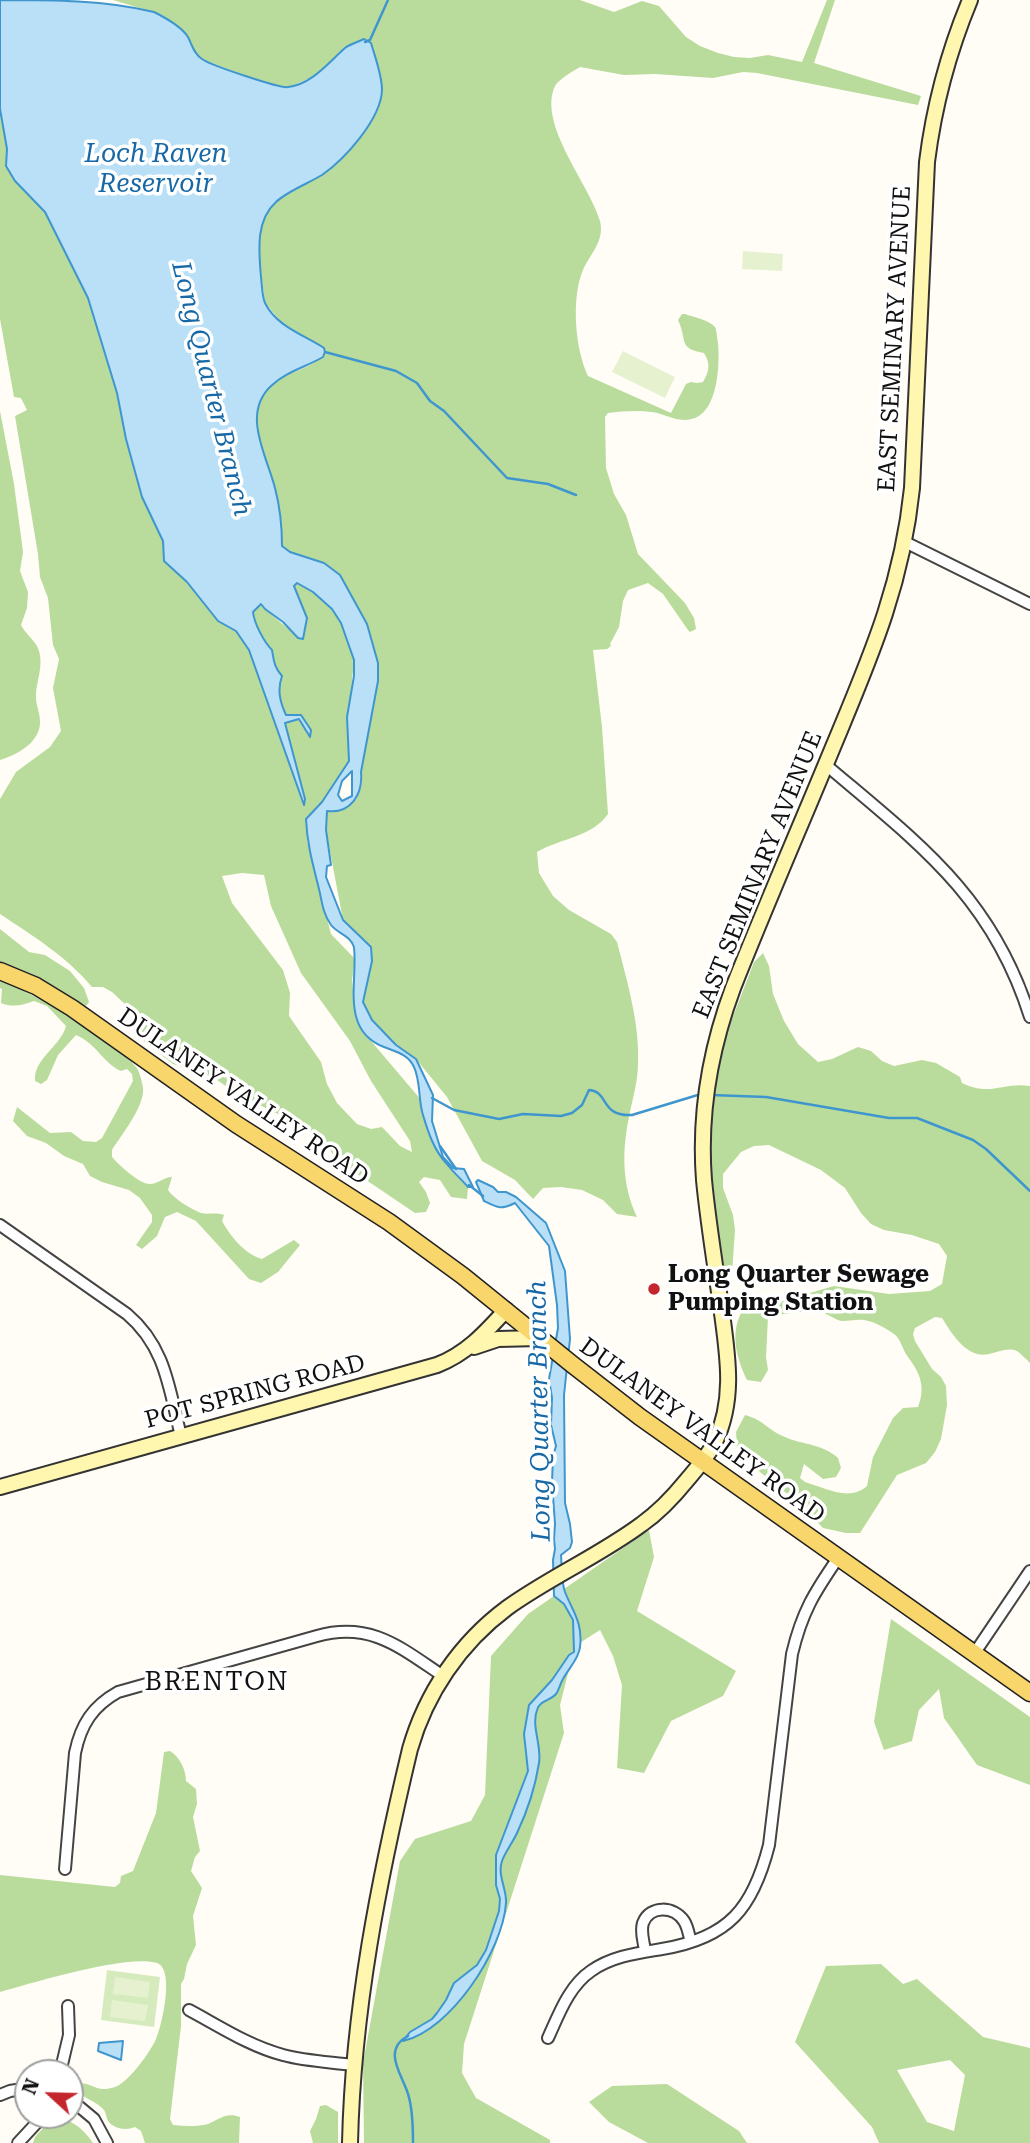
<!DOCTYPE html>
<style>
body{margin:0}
#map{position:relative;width:1030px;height:2143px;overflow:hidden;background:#fffdf5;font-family:"Roboto Serif",serif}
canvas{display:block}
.north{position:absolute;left:14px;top:2059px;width:70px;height:70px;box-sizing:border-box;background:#fff;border:2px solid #a0a0a0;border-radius:50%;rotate:292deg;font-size:19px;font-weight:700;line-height:28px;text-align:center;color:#111}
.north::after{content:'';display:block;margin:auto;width:24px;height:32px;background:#c4262e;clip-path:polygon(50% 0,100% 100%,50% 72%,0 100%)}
</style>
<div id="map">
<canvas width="1030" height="2143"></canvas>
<div class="north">N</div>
</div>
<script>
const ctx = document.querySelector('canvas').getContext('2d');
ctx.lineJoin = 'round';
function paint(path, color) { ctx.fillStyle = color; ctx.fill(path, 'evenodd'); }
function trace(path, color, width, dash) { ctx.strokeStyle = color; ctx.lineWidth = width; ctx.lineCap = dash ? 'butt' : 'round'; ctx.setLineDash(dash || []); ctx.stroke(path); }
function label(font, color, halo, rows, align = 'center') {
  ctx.font = font + ' "Roboto Serif",serif'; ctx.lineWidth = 7; ctx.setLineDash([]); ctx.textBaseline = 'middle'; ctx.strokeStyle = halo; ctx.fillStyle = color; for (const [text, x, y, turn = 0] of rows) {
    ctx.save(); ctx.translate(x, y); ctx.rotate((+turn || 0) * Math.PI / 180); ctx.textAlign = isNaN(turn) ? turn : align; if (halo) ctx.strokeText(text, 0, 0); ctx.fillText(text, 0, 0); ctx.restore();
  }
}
const green = new Path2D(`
 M 107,1970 L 160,1977 L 154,2027 L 101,2020 Z`);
const forest = new Path2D(`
 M 113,0 L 580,0 L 614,12 L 642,1 L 659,6 L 686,37 L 700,46 L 718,53 L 734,57 L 750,58 L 768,55 L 802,62 L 827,0 L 835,0 L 814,63 L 921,96 L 918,105 L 757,73 L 743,72 L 713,78 L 655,74 L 624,75 L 580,67 C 573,71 559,79 555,86 C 537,124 590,185 600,221 C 605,241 590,254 583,270 C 571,298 575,349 588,376 L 671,413 L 686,384 L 691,382 L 697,383 L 703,382 C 709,372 711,364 704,353 C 677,348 688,341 678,320 L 682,314 L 685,314 C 693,317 709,320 715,327 C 717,331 717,339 718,343 C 720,364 718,409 695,418 C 678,424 667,414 652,412 C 638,410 622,411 608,413 L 605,417 L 606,468 L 614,494 L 626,515 L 638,554 L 685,603 L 694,618 L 696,629 L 690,632 L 688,630 L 663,594 L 648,583 L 628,590 L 623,601 L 619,627 L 610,644 L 611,646 L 607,649 L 593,650 L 602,727 L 608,814 C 592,837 561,838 537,852 L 539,873 L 553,896 L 569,910 L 611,934 L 617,942 C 627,981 640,1024 638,1064 C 638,1080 633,1097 630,1112 C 622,1149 621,1183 637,1217 L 617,1214 L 603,1200 L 582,1190 L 561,1187 L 543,1188 L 533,1199 L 515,1180 L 482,1161 L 447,1097 L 416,1059 L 396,1045 L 372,1019 L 363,1002 L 372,961 L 371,947 L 343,920 L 326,830 L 327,811 L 333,812 L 356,799 L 362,783 L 362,763 L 378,681 L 367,624 L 340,575 L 324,563 L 290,552 L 282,546 C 283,526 280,507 275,488 C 267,457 243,419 267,390 C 279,374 298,373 313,363 C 317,360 321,355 325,352 L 324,348 L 281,322 L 265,303 L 259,257 L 259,236 L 264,216 L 276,201 L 324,174 L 352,146 L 377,112 L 382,90 L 371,43 L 347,47 L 331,64 L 310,78 L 288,88 L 268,84 L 201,59 L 193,50 L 188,36 L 153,12 Z
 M 0,109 L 7,149 L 6,166 L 45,212 L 88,298 L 117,393 L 126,439 L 142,497 L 163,541 L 164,561 L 187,582 L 218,621 L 236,631 L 249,650 L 270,707 L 285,728 L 285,723 C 292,719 299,719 307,721 L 286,715 C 280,702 277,690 282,676 C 277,670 271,664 273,656 C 267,643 254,626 253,612 L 261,604 C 266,611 295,635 303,639 L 307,618 L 294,586 L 296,583 L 313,592 L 332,609 L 341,623 L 354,660 L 347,734 L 349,761 L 322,802 L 316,807 L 307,840 L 331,934 L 355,959 L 352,980 L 356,1019 L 371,1041 L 422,1101 C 422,1121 432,1146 445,1162 C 452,1171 461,1178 468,1187 L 467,1199 L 451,1197 L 440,1180 L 424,1177 L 419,1182 L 426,1192 L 430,1203 L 426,1212 L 415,1213 L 341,1163 L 334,1156 L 326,1144 L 303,1126 L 237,1094 L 213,1077 L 173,1064 L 137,1036 L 143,1021 L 112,992 L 103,987 L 92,987 C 66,956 33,936 0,914 L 0,799 L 16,772 L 50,747 L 61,731 L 53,688 L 59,659 L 53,645 L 48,598 L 40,577 L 38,554 L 15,416 L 27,410 L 21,398 L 14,397 L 0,319 ZM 242,873 L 264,875 L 271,906 L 301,973 L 350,1041 L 371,1081 L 410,1141 L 412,1152 L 400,1146 L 382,1127 L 371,1129 L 357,1124 L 337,1103 L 327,1084 L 321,1062 L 289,1016 L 290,993 L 283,970 L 232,903 L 222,876 Z
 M 0,411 L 14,484 L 23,552 L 20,571 L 28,592 L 27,608 L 21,625 C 25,633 33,639 37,646 C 45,662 37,679 36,694 C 35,703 40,712 40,721 C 41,742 17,755 0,760 Z
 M 0,929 L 29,952 L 45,955 L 70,971 L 84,988 L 89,1002 L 86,1006 L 32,974 L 0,962 Z
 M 763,953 L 769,966 L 773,994 L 784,1021 L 798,1044 L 818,1062 L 832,1059 L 858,1047 L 871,1051 L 882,1061 L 894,1066 L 922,1060 L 936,1063 L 960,1077 L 962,1083 C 991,1097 1002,1082 1030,1086 L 1030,1363 C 1026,1359 1021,1354 1017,1351 C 1008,1347 998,1352 989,1354 C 967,1359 952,1334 942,1318 L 935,1317 L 915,1328 L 913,1334 L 915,1341 L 932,1369 L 941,1377 L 946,1386 L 947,1405 L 941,1439 L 935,1452 L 926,1463 L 897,1475 L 860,1533 L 846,1533 L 823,1528 L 800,1504 L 760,1472 L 737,1446 L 736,1432 L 745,1415 C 764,1420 769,1431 785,1437 C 803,1445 823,1444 838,1458 L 841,1468 L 836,1477 L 823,1479 L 804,1464 L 800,1478 L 805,1482 C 826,1488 849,1502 867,1486 L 873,1457 L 893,1418 L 903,1408 L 918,1407 C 926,1387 920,1373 908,1357 C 902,1349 901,1339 894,1334 C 886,1328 873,1321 864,1320 C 857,1319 849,1321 842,1321 C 835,1320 829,1314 822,1313 C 805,1309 785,1314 768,1317 L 766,1357 L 768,1370 L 761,1382 L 747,1380 C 737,1359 730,1335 741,1313 L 834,1286 L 889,1294 L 930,1291 L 942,1284 L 947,1256 L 939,1244 L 912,1235 L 884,1230 L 871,1224 L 861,1213 L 845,1188 L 821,1170 L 769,1145 L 754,1146 L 741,1152 L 723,1174 L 723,1188 L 733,1215 L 735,1230 L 732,1273 L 721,1281 C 715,1220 704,1156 712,1095 C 718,1049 738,1005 754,962 Z
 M 0,981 C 32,991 115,1041 136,1067 C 140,1072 142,1082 143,1088 C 145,1106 122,1134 112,1150 L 112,1157 C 119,1165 139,1184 150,1184 C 158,1184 164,1177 172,1177 L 168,1190 C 174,1199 191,1209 201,1213 C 208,1215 216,1212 224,1215 L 222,1221 C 230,1236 246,1255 262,1259 L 294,1240 L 300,1245 L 278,1272 L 261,1283 L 249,1279 L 196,1221 L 177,1212 L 165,1217 L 157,1236 L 142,1249 L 136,1245 L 152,1222 L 152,1215 L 140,1198 L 129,1190 L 102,1182 L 90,1176 L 83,1164 L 64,1156 L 46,1143 L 27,1136 L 13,1121 L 17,1107 L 50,1133 L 71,1132 L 83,1141 L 96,1142 L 102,1138 L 133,1081 L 132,1074 L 127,1069 L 121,1071 C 103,1063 97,1044 76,1035 L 58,1055 L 47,1080 L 41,1084 L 35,1081 C 33,1059 61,1046 66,1026 L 47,1006 L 34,1001 C 23,1005 13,1008 1,1003 L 2,989 L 0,988 Z
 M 649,1530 L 654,1557 L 637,1611 L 736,1671 L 723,1696 L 671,1721 L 644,1773 L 617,1768 L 622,1685 L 613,1656 L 600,1630 L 575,1646 L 560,1705 L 564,1733 L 464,2044 L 462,2073 L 476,2098 L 550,2140 L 550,2143 L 364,2143 L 363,2063 L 400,1861 L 415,1839 L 471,1821 L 485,1795 L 491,1656 L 528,1614 Z
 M 891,1619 L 1030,1717 L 1030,1785 L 977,1765 L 944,1718 L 939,1689 L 919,1710 L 912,1741 L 884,1750 L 874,1722 Z
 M 170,1751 C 180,1757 186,1770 186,1781 L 196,1789 L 197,1804 L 193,1817 L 200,1851 L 195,1857 L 191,1871 L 202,1888 L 193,1916 L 196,1945 L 187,1964 L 184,1979 L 181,1984 L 181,2026 L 170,2119 L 173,2125 C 185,2126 196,2127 208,2124 C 220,2119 226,2112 240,2117 L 239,2143 L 145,2143 L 141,2131 L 135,2127 C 126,2131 114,2129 108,2121 C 106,2117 106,2113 104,2110 C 96,2100 82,2099 75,2088 L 80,2083 C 95,2084 96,2093 115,2087 C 128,2083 151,2051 156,2039 C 162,2026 175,1969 157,1963 C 126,1954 33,1983 0,1992 L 0,1875 L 115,1887 L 120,1883 L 121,1876 L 133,1871 L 156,1813 L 164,1752 Z
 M 881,1964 L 903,1984 L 917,1979 L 983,2037 L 1030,2048 L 1030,2143 L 879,2143 L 872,2127 L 795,2042 L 826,1966 ZM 950,2060 L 965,2075 L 954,2131 L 927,2122 L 897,2070 Z
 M 667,2084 L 739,2131 L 747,2143 L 648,2143 L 609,2122 L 589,2102 L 612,2086 Z
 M 326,2105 L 338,2112 L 338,2143 L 313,2143 L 310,2131 L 316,2119 L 320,2106 Z
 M 54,2116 C 73,2121 82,2127 93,2143 L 33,2143 L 35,2137 Z`);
const pitch = new Path2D(`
 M 743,251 L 783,254 L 782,271 L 742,269 Z
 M 623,351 L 675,377 L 665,398 L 612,372 Z
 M 115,1977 L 150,1982 L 148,1998 L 113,1994 Z
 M 112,2000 L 148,2005 L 145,2021 L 110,2017 Z`);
const water = new Path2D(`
 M 0,0 C 50,0 106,0 154,12 C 166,18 181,26 188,37 C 192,45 194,54 202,59 C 210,65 281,89 288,87 C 312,84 328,63 345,48 C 350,44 358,42 364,39 L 371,43 C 375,57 382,75 382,90 C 381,119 345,159 322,175 C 309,183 286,192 276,202 C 255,221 259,252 261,277 C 262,285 262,296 265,303 C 276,326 304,335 324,348 L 325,352 L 323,357 C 306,367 285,372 271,386 C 241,414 267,456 275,488 C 280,507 282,526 282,546 L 290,552 L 324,563 L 340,575 L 367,624 L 378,663 L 378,681 L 361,772 C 363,794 351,814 327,811 L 326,830 L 331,865 L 327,866 L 326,877 L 343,920 L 371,947 L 372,961 L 363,1002 L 372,1020 L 396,1045 L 416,1059 L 433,1095 L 432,1121 L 443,1157 L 453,1168 L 464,1169 L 473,1187 L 468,1187 C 461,1179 453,1172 446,1163 C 434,1150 428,1132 423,1115 C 418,1100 421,1082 414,1067 C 408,1054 396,1052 384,1047 C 340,1030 358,982 354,947 C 350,935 338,934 331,925 C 323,914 322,902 319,889 C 313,865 307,844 306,819 L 322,802 L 349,761 L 347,717 L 354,676 L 354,660 L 341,623 L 332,609 L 313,592 L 297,583 L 294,586 L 307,618 L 303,639 L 298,638 L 283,622 L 265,609 L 261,604 L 253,612 C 254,623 264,642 272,650 C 274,661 274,667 282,676 C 277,690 280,702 286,715 L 301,715 L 311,730 L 310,737 L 299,719 L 285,723 L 305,799 L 304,805 L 249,650 L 236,631 L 218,621 L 187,582 L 164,561 L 163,541 L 142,497 L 126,439 L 117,393 L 88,298 L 45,212 L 15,181 L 6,166 L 7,149 L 0,109 ZM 352,771 L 352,796 L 342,801 L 338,795 L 342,781 Z
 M 478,1180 L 493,1187 L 498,1192 L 506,1192 L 516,1197 L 546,1223 L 565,1271 L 570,1339 L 564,1395 L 565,1503 L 570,1524 L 572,1542 L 570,1548 L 561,1555 C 562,1567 561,1581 565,1592 C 573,1612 583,1623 580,1647 C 579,1659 568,1669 563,1679 C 560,1684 559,1690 556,1694 C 550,1701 540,1700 537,1710 C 531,1726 542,1746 539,1763 C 535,1788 528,1810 517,1833 C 513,1842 505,1852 502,1861 C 497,1875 507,1889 506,1903 C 503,1950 451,2030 403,2041 L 410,2032 L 432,2019 L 437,2013 L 446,2000 L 454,1983 L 477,1965 L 486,1950 L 499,1911 L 500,1899 L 496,1885 L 496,1855 L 528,1771 L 524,1734 L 529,1705 L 552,1680 L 569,1655 L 574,1652 L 573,1620 L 564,1604 L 554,1596 L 553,1560 L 555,1549 L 554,1539 L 555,1524 L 552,1482 L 553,1456 L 556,1446 L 551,1425 L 552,1398 L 549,1379 L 558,1328 L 557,1305 L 549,1246 L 515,1203 C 501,1210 498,1208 484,1201 L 476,1182 Z
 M 123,2041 L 121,2060 L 98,2051 L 99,2043 Z`);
const stream = new Path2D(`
 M 365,42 L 370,40 L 388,0
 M 325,352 L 396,371 L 417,383 L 430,401 L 444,411 L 507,478 L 548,484 L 576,495
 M 711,1095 L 766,1097 L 889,1118 L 917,1118 L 973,1140 L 986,1149 L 1030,1191
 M 432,1098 L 454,1110 L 499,1119 L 523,1114 L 561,1116 L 572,1113 L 582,1105 L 589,1090 C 609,1091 600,1117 632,1115 L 701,1094
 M 440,1146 L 456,1169
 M 469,1185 L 483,1196
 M 408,2036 C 381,2050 403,2076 408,2094 C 413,2109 413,2128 413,2143`);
const street = new Path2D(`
 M 905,542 L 1030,604
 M 826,765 C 918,843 992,896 1030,1017
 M 0,1225 L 127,1314 C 166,1347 169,1389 181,1436
 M 974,1654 L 1030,1571
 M 65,1869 L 75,1753 C 81,1724 93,1706 118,1692 L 317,1636 C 371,1621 401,1648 443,1676
 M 645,1951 C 644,1942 640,1932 643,1923 C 650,1905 674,1906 684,1921 C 688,1927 689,1936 691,1942
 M 189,2010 C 219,2026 249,2046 283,2055 C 305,2061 330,2062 353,2065
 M 548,2038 C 559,2014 569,1986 591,1971 C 612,1956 638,1953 662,1949 C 729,1938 753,1908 769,1845 L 792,1654 C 802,1612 814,1593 838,1558
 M 60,2073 L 69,2035 L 68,2006
 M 0,2095 L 10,2091 L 28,2088
 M 70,2099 L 94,2119 L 107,2143
 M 18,2143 L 44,2115`);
const secondary = new Path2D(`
 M 474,1347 L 498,1339 L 540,1338
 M 0,1487 L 437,1365 C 466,1354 485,1333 506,1310
 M 350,2143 C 353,2009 379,1879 410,1749 C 426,1693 460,1643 507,1608 C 550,1577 599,1556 642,1524 C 659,1512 674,1496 687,1480 C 697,1468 708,1456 715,1442 C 736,1398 727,1352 721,1306 C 715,1264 708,1222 704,1180 C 699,1115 710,1050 733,988 C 765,907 800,827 833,747 C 870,658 902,586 912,488 L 927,162 C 934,106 948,53 970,0`);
const primary = new Path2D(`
 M 0,971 L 36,986 L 72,1008 L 236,1124 L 389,1222 L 463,1276 L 573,1365 L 640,1417 L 1030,1693`);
const markers = [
 [654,1289,7,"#c4262e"]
];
const streetNames = [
 ["EAST SEMINARY AVENUE",895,339,-87],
 ["EAST SEMINARY AVENUE",758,875,-68],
 ["DULANEY VALLEY ROAD",243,1097,34],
 ["POT SPRING ROAD",255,1392,-15],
 ["DULANEY VALLEY ROAD",702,1431,36]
];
const poiNames = [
 ["Long Quarter Sewage",668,1275],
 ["Pumping Station",668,1303]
];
const waterNames = [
 ["Loch Raven",156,154],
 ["Reservoir",156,184],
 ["Long Quarter Branch",211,389,76],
 ["Long Quarter Branch",540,1411,-91]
];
const neighbourhoodNames = [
 ["BRENTON",217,1682]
];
paint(green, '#d5ebbd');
paint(forest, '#b9dc9c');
paint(pitch, '#e6f2cf');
paint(water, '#b9e0f7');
trace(water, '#3f96cf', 2);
trace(stream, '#3f96cf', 2.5);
trace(street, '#444', 14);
trace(secondary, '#333', 18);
trace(primary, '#222', 19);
trace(street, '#fff', 10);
trace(secondary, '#fff6b0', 14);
trace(primary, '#f9d66b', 16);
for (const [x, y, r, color] of markers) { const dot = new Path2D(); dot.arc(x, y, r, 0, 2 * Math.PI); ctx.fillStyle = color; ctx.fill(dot); trace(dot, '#fff', 2.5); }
label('24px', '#111', '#fff', streetNames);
label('bold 24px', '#111', '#fff', poiNames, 'left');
label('italic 26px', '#1768a6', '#fff', waterNames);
ctx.letterSpacing = '2px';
label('26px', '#111', '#fff', neighbourhoodNames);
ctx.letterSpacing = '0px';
</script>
